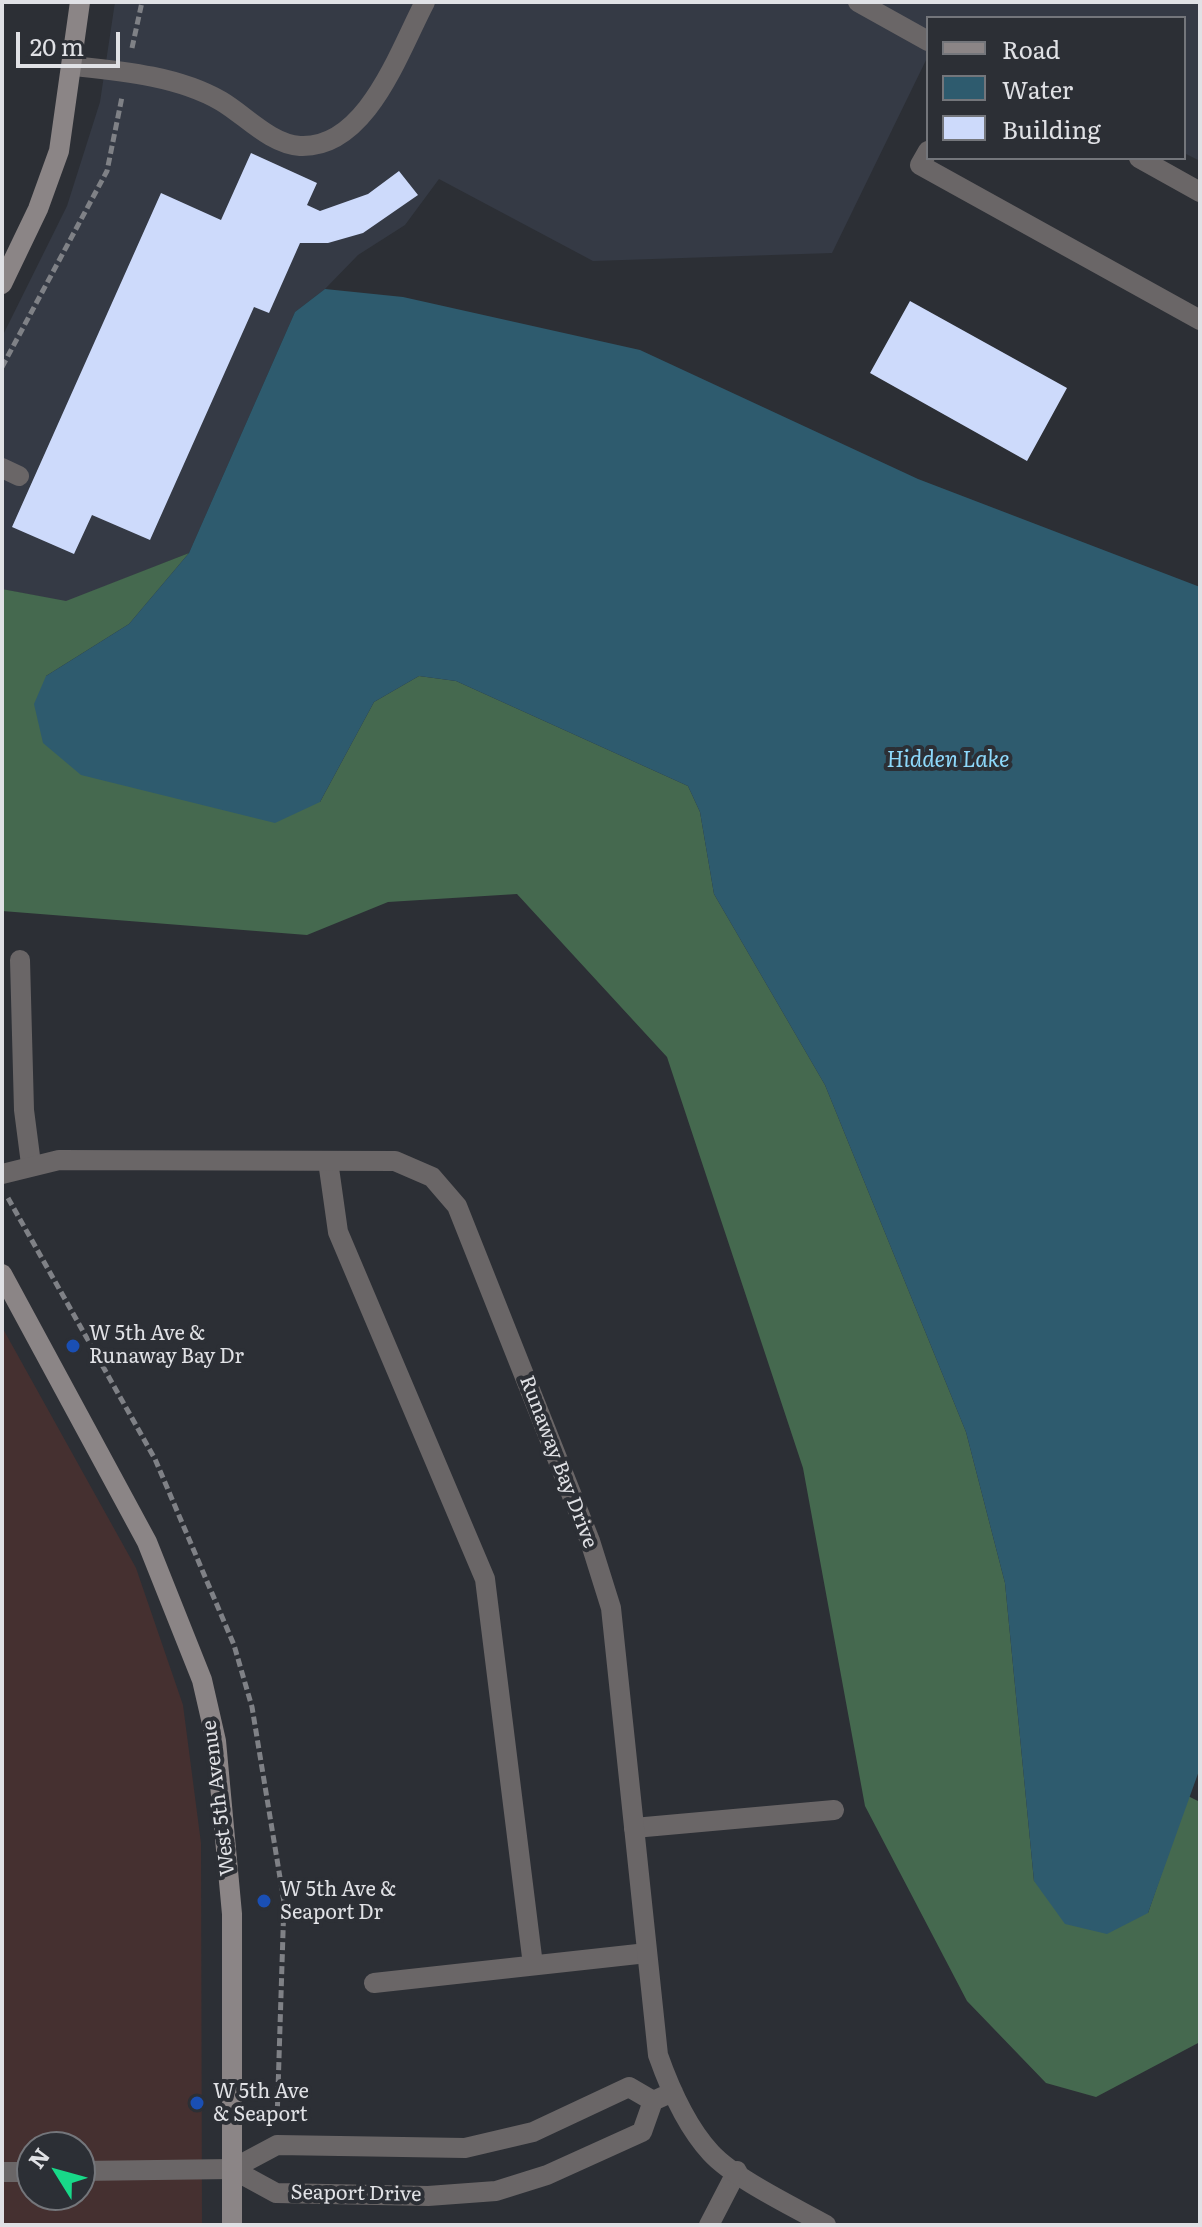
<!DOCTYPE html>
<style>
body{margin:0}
#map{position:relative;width:1202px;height:2227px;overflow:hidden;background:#2c2f35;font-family:Literata,serif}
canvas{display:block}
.frame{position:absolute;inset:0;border:4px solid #e0e1e5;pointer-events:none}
.legend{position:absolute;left:926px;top:16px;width:260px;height:144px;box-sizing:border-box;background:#2c2f35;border:2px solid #74767b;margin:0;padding:10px 14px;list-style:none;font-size:24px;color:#e0e1e5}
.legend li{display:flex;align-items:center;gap:16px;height:40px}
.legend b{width:40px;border:2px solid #74767b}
.north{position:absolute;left:16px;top:2131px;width:80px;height:80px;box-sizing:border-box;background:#2c2f35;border:2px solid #74767b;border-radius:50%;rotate:307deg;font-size:22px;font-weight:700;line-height:32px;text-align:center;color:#e0e1e5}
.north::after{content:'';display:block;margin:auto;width:28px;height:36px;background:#18d989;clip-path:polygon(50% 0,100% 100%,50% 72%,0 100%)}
.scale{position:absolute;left:16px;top:32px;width:104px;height:36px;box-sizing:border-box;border:4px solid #e0e1e5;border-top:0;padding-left:10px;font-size:24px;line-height:28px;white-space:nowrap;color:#e0e1e5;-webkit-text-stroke:6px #2c2f35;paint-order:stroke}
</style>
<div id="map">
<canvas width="1202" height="2227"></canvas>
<div class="frame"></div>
<ul class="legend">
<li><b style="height:10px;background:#8b8586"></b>Road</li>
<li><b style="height:22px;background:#2e5b6e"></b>Water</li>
<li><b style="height:22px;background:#cddafb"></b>Building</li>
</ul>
<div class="north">N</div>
<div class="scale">20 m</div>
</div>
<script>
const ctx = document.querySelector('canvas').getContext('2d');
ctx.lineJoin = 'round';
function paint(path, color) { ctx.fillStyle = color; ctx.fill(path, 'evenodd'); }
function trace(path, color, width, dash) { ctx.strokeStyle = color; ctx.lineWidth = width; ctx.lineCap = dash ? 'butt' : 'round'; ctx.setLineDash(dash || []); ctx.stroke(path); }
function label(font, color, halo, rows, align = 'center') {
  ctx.font = font + ' Literata,serif'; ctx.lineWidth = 8; ctx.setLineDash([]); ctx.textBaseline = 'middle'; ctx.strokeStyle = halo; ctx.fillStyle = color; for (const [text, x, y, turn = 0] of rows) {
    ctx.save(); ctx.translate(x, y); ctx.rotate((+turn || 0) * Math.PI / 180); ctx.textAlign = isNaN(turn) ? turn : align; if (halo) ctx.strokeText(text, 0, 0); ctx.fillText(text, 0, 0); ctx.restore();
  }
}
const built = new Path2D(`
 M 115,2 L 1200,2 L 1200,161 L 1184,153 L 1184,18 L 928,18 L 928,56 L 832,253 L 593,261 L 439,179 L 405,225 L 358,255 L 325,289 L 295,312 L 189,553 L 66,602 L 2,589 L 2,337 L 67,206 L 100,102 Z`);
const industrial = new Path2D(`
 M 2,1327 L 136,1568 L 183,1705 L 201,1843 L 202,2225 L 2,2225 ZM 32,2147 L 80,2147 L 80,2195 L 32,2195 Z`);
const forest = new Path2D(`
 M 189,553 L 129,624 L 46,676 L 320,802 L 374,702 L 419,676 L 456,681 L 688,786 L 700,812 L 714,894 L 825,1085 L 966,1432 L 1005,1583 L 1034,1881 L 1148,1913 L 1188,1796 L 1200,1802 L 1200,2042 L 1096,2097 L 1046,2083 L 967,2001 L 865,1806 L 803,1468 L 667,1057 L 517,894 L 388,902 L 307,935 L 2,911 L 2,589 L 66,601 Z`);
const water = new Path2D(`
 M 325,289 L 403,297 L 640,350 L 918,479 L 1200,587 L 1200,1768 L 1148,1913 L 1107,1934 L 1065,1924 L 1034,1881 L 1005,1583 L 966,1432 L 825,1085 L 714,894 L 700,812 L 688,786 L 456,681 L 419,676 L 374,702 L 320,802 L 275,823 L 81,775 L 43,743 L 34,704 L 46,676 L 129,624 L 189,553 L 295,312 Z`);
const building = new Path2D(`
 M 251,153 L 317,183 L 307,205 L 320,211 L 368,194 L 399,171 L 418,195 L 363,233 L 328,243 L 300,243 L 269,313 L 254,307 L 150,540 L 92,515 L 74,554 L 12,527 L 161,193 L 221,220 Z
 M 910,301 L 1067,388 L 1027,461 L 870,373 Z`);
const path = new Path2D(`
 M 132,48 L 142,2
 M 2,367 L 107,171 L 122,97
 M 8,1198 L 155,1459 L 234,1645 L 252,1707 L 284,1902 L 277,2121`);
const lane = new Path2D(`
 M 73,66 C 121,71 178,76 221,101 C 245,115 270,144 300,146 C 367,149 399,51 425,2
 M 928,151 L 920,165 L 1200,320
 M 2,468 L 19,476
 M 20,960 L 24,1110 L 31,1164
 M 328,1161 L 338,1232 L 485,1579 L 533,1965
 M 634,1828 L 834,1810
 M 374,1983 L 647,1953
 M 80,2171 L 232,2169
 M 2,2172 L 32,2172
 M 709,2225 L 737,2171`);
const street = new Path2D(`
 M 858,2 L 928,41
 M 1139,158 L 1200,192
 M 2,1174 L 59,1160 L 395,1161 L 432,1177 L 457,1206 L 590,1541 L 611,1608 L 658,2055 C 670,2089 686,2126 711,2153 C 735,2179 794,2207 826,2225
 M 232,2169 L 276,2193 L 428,2196 L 496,2191 L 547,2175 L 642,2132 L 653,2101 L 673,2092
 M 232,2169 L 277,2145 L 465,2148 L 533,2132 L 629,2087 L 653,2101`);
const secondary = new Path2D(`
 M 2,284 L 38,209 L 59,151 L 80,2
 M 2,1274 L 147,1542 L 202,1680 L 216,1741 L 232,1914 L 232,2225`);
const markers = [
 [73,1346,8,"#1a4fb4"],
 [264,1901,8,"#1a4fb4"],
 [197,2103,8,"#1a4fb4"]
];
const poiNames = [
 ["W 5th Ave &",89,1334],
 ["Runaway Bay Dr",89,1357],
 ["W 5th Ave &",280,1890],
 ["Seaport Dr",280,1913],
 ["W 5th Ave",213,2092],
 ["& Seaport",213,2115]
];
const streetNames = [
 ["Runaway Bay Drive",558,1462,69],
 ["West 5th Avenue",219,1798,-97],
 ["Seaport Drive",356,2194,1]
];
const waterNames = [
 ["Hidden Lake",948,761]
];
paint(built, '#353a45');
paint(industrial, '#453030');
paint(forest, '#45694f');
paint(water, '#2e5b6e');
paint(building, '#cddafb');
trace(path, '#7f8186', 5, [8, 4]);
trace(lane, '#6a6667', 20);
trace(street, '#6a6667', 20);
trace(secondary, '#8b8586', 20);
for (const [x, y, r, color] of markers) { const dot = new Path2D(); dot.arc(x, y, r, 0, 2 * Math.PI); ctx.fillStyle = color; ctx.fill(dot); trace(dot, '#2c2f35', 3); }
label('20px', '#e0e1e5', '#2c2f35', poiNames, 'left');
label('20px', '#e0e1e5', '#2c2f35', streetNames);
label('italic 22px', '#8ed9fb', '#2c2f35', waterNames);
</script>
